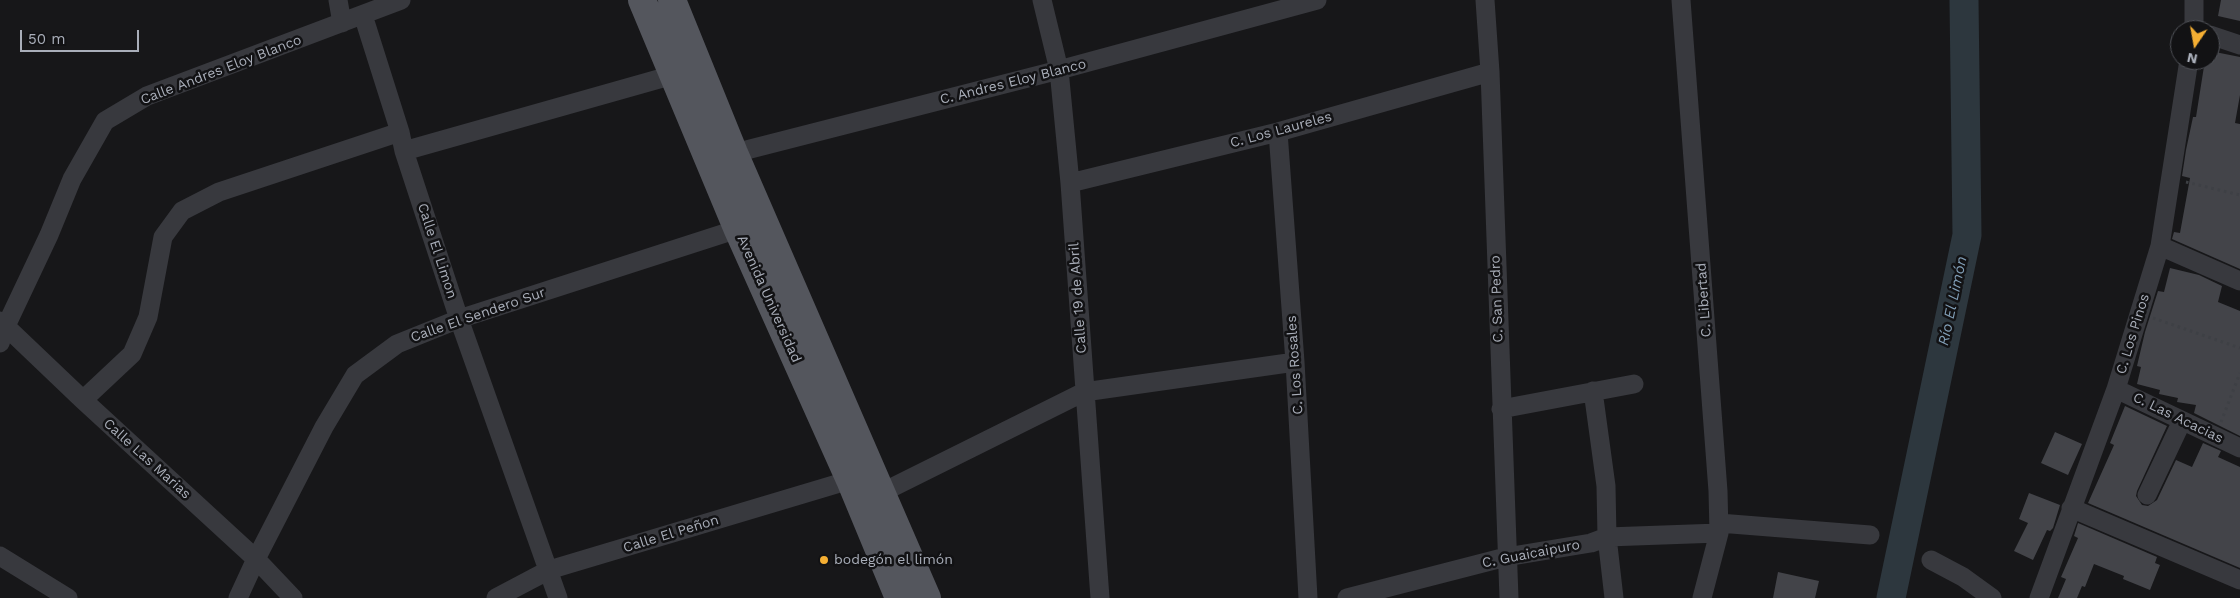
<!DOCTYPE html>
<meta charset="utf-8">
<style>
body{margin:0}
#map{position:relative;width:2240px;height:598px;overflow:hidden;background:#171719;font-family:"Work Sans",sans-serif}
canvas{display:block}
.north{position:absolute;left:2170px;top:20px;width:50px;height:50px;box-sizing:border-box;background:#121214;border:1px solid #4e5056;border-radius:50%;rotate:192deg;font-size:14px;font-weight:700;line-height:20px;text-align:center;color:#a9aeb9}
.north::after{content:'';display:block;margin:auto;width:18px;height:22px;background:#f5af33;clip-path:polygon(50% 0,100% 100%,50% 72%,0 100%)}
.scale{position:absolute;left:20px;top:30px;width:119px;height:22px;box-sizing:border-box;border:2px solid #a9aeb9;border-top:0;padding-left:6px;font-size:15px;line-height:18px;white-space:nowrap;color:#a9aeb9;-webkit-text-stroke:4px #121214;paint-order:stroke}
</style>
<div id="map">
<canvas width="2240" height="598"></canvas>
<div class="north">N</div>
<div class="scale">50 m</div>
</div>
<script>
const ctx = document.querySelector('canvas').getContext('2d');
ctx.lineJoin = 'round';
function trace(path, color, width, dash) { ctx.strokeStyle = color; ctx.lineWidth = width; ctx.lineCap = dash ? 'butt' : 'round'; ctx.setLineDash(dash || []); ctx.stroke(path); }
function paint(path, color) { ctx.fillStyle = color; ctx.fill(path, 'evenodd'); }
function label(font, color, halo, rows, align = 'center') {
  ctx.font = font + ' "Work Sans",sans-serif'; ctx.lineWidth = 5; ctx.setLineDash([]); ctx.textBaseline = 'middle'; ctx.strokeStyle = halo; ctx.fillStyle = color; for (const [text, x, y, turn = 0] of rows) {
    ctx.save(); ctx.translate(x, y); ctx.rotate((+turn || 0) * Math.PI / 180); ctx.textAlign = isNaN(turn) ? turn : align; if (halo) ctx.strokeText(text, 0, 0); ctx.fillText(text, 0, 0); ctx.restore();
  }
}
const river = new Path2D(`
 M 1891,598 L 1967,235 L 1964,0`);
const building = new Path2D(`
 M 2221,0 L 2240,0 L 2240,21 L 2218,16 Z
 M 2210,51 L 2240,57 L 2240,95 L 2235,123 L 2240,124 L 2240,269 L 2172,239 L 2174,232 L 2180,233 L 2190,178 L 2182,176 L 2186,150 L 2193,117 L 2196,117 L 2205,60 L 2210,60 Z
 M 2170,268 L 2199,275 L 2222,286 L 2218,302 L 2240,311 L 2240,436 L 2194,413 L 2196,405 L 2177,402 L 2178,398 L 2159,394 L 2160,390 L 2137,384 L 2141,367 L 2137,366 L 2145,332 L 2158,291 L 2164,292 Z
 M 2125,406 L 2167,426 L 2137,491 L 2136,496 L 2142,505 L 2148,506 L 2157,500 L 2176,460 L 2192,467 L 2203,443 L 2221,451 L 2218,457 L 2240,467 L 2240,568 L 2088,503 L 2114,445 L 2110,443 Z
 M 2055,432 L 2082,444 L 2068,475 L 2041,463 Z
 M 2029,493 L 2060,505 L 2053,528 L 2050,531 L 2047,530 L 2033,560 L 2014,551 L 2028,523 L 2019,519 Z
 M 2078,523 L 2157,557 L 2155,563 L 2160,565 L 2150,590 L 2123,579 L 2124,576 L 2094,564 L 2085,587 L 2082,586 L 2077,598 L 2058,598 L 2066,579 L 2061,577 L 2078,538 L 2074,536 Z
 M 1778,572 L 1819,581 L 1815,598 L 1773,598 Z`);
const path = new Path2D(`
 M 2186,182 L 2240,195
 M 2153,318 L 2240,348
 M 2221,422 L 2240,373`);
const minor = new Path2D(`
 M 338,0 L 342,23
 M 1042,0 L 1059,70 L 1070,183 L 1100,598
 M 1485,0 L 1490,72 L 1509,598
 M 1681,0 L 1718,491 L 1719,533 L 1702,598
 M 2194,0 L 2194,30
 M 363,15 L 400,132 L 404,151 L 459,319 L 558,598
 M 2210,35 L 2240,45
 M 1278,132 L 1295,362 L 1308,598
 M 404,151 L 673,75
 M 723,156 L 1059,70 L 1317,0
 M 1070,183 L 1278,132 L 1490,72
 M 2160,246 L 2240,281
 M 0,321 L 83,400 L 256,559 L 293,598
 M 0,343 L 6,326 L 49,235 L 72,179 L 105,121 L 147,96 L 401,0
 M 2116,389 L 2240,448
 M 1593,391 L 1606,486 L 1607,537 L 1614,598
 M 83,400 L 132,354 L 148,317 L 163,237 L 182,211 L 219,192 L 400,132
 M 1501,409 L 1634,384
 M 881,493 L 1084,392 L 1295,362
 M 2147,495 L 2182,421
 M 2071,508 L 2240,580
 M 1719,523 L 1870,535
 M 0,556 L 68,598
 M 1931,560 L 1963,577 L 1992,598
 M 238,598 L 256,559 L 324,427 L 355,375 L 397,344 L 459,319 L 747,226
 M 496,598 L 549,570 L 850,480
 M 1347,598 L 1506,557 L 1591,543 L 1607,537 L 1719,533
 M 2039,598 L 2116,389 L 2160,246 L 2189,60`);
const primary = new Path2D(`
 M 642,0 L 738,230 L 850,480 L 899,598
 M 672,0 L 734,153 L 927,598`);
const markers = [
 [824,560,5,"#f5af33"]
];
const streetNames = [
 ["Calle Andres Eloy Blanco",221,70,-21],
 ["C. Andres Eloy Blanco",1013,82,-14],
 ["C. Los Laureles",1281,130,-15],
 ["Calle El Limon",437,251,72],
 ["Calle 19 de Abril",1078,298,-94],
 ["Avenida Universidad",769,299,66],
 ["C. San Pedro",1497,299,-92],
 ["C. Libertad",1704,300,-94],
 ["Calle El Sendero Sur",478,315,-19],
 ["C. Los Pinos",2133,334,-73],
 ["C. Los Rosales",1295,365,-94],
 ["C. Las Acacias",2178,418,26],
 ["Calle Las Marias",147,459,42],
 ["Calle El Peñon",671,534,-17],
 ["C. Guaicaipuro",1531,554,-11]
];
const poiNames = [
 ["bodegón el limón",834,560]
];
const waterNames = [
 ["Río El Limón",1953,301,-78]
];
trace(river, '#2d373e', 29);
paint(building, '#434449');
trace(path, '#3e4045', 3, [2.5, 4]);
trace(minor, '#38393e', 19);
trace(primary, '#54565d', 28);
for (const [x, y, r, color] of markers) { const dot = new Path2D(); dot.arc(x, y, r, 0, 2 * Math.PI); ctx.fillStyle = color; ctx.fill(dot); trace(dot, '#121214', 2); }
label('14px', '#a9aeb9', '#121214', streetNames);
label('14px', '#a9aeb9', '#121214', poiNames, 'left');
label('italic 15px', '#809db5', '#121214', waterNames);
</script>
